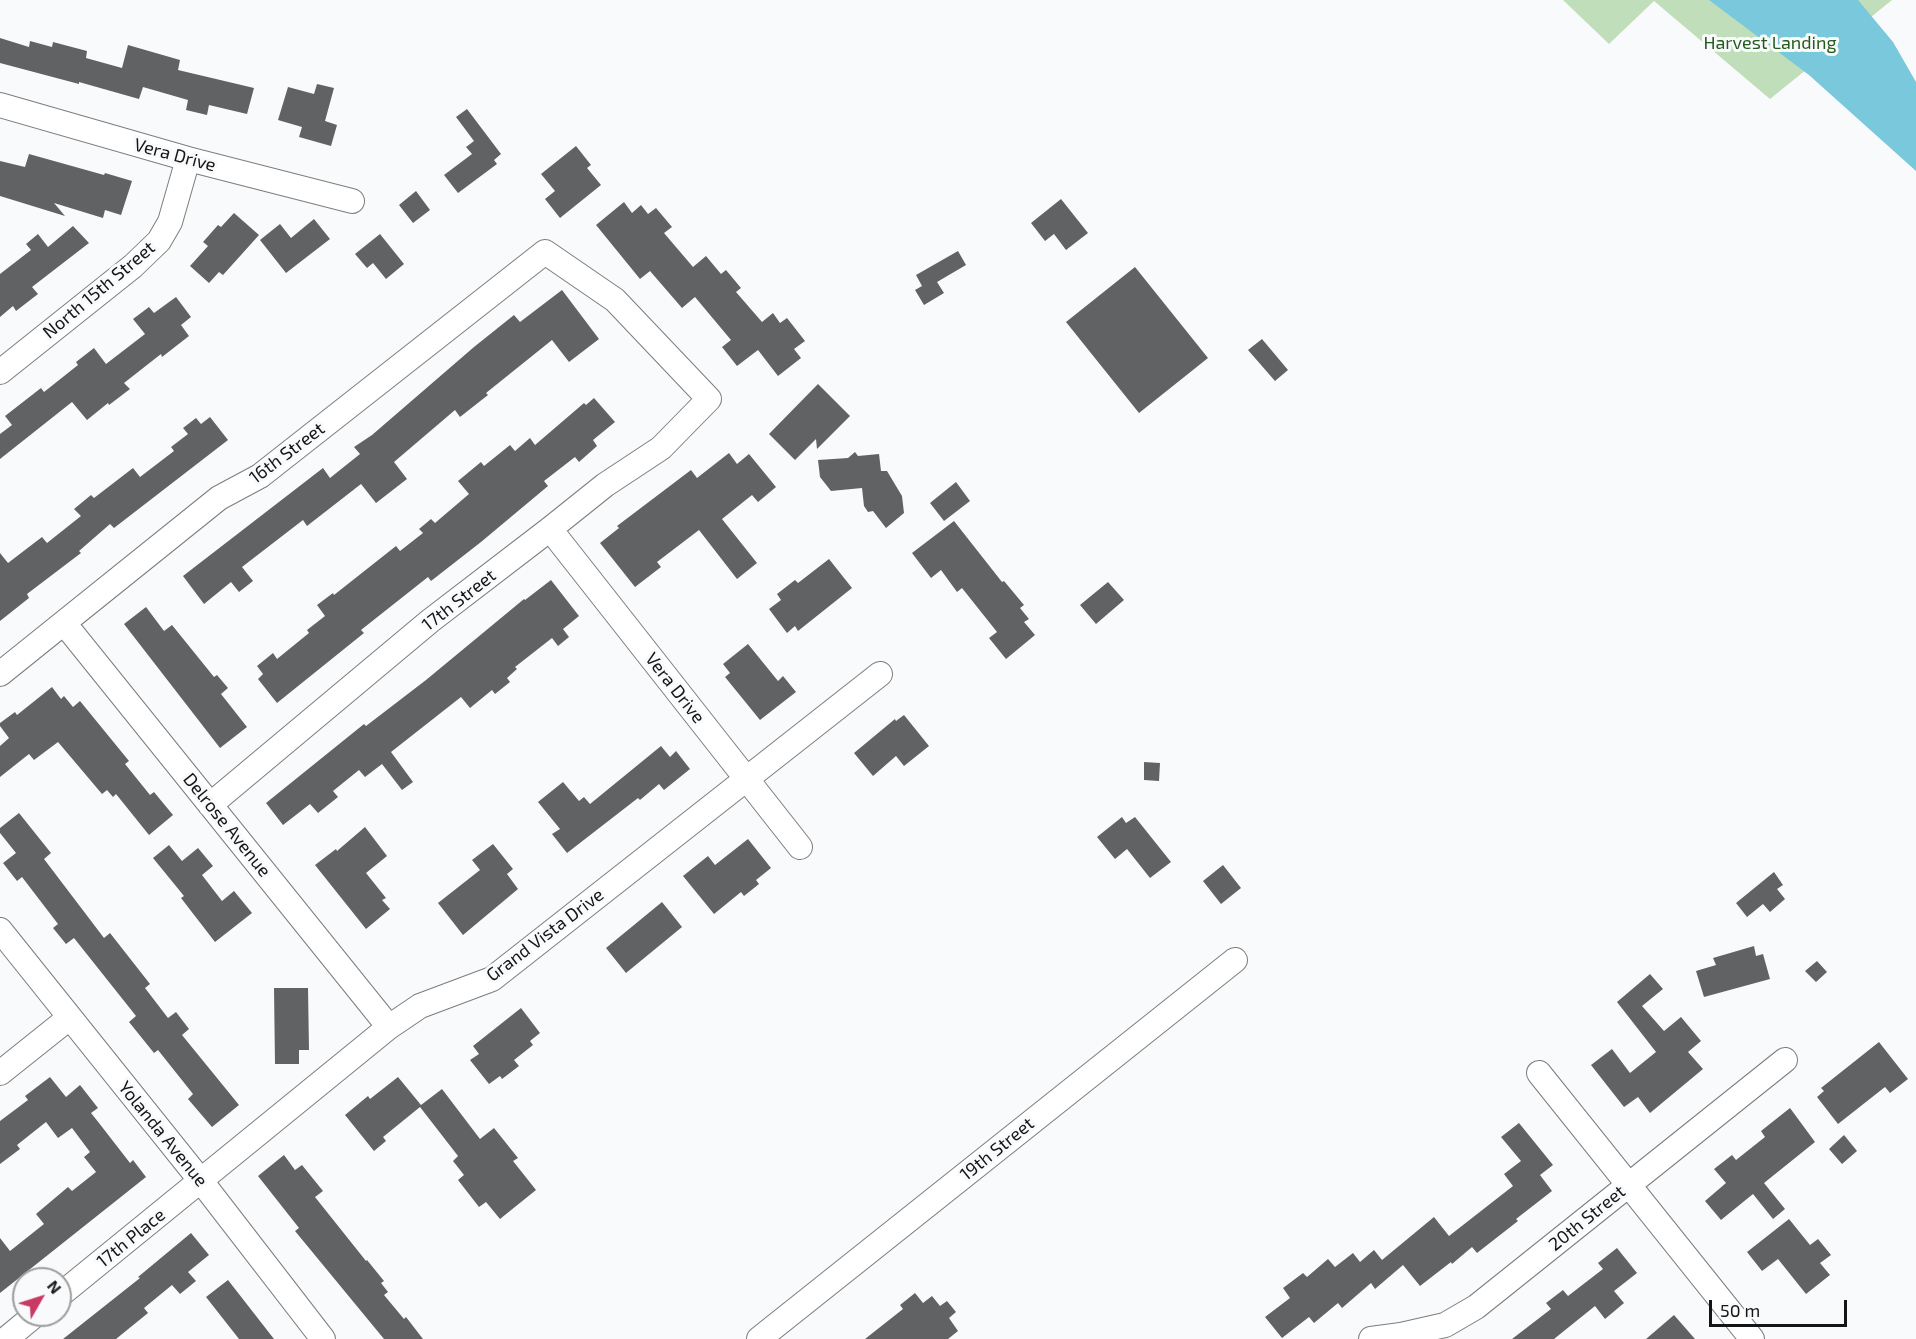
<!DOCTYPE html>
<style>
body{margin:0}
#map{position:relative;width:1916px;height:1339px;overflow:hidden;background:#f9fafc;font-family:"Exo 2",sans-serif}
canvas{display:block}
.north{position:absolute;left:12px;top:1267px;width:60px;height:60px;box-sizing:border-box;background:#f9fafc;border:2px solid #9e9ea0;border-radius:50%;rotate:51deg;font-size:16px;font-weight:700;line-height:24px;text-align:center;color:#151515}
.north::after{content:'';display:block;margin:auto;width:21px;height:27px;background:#c93a62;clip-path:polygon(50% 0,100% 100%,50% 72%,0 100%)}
.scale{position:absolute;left:1709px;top:1300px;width:138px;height:27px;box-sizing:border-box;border:3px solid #151515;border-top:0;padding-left:8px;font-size:18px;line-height:21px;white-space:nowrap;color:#151515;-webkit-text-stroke:4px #f9fafc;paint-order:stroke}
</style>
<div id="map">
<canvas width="1916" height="1339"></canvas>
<div class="north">N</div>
<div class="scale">50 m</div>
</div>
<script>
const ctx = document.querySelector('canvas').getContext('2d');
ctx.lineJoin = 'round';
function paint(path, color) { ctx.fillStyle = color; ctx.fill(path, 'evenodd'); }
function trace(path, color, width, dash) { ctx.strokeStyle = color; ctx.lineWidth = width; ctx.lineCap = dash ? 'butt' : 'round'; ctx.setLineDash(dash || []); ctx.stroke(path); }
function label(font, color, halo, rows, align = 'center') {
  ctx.font = font + ' "Exo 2",sans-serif'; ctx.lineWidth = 6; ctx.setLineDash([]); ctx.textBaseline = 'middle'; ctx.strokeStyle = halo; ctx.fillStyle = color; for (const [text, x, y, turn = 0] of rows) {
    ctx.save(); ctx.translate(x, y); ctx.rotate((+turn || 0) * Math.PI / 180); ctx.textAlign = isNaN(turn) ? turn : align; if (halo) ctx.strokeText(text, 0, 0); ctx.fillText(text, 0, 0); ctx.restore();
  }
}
const green = new Path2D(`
 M 1563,0 L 1892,0 L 1770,99 L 1654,1 L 1609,44 Z`);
const water = new Path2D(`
 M 1709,0 L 1858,0 L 1893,42 L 1916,82 L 1916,171 L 1809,75 Z`);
const building = new Path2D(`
 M 0,38 L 29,47 L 30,41 L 52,47 L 53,42 L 87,51 L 86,58 L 122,68 L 128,45 L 180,60 L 178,70 L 254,88 L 247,114 L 209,105 L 207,115 L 186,110 L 188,100 L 143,87 L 139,99 L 79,82 L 79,84 L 0,63 Z
 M 317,84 L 334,88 L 325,121 L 337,125 L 331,146 L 299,137 L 302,127 L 278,120 L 288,87 L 314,94 Z
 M 467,109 L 501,154 L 494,160 L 497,164 L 458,193 L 444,175 L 472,154 L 466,147 L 474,141 L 456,117 Z
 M 576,146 L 591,165 L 587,168 L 601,185 L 560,218 L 545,199 L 555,191 L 541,174 Z
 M 29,154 L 104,175 L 105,173 L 132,181 L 121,215 L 105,210 L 103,218 L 54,203 L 65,216 L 0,196 L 0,161 L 25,167 Z
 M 416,191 L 430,210 L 413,223 L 399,205 Z
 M 1061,199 L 1088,233 L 1066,250 L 1054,234 L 1045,241 L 1031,223 Z
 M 624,202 L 632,213 L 641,205 L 648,214 L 656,208 L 672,227 L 664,233 L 693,267 L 706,256 L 721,274 L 726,270 L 741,288 L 736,292 L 762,322 L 773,313 L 780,323 L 787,318 L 805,341 L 794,349 L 801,358 L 778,376 L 758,350 L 737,366 L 722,347 L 731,340 L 695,297 L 682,308 L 650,271 L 640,279 L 596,225 Z
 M 234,213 L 259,235 L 223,275 L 219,272 L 209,283 L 190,266 L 208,246 L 203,242 L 218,225 L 221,227 Z
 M 314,219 L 330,239 L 286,273 L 260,240 L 280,224 L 291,238 Z
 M 73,226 L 89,243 L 32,287 L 38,294 L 16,311 L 13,306 L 0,317 L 0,274 L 31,250 L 26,244 L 38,234 L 48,247 Z
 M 380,234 L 404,264 L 386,279 L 373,263 L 367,268 L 355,254 Z
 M 958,251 L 966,265 L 937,282 L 944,293 L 924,305 L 915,290 L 922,286 L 916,275 Z
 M 1135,267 L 1208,358 L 1139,413 L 1066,322 Z
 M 562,290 L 599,339 L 569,362 L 552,340 L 486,393 L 488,395 L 460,417 L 455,410 L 394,462 L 407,479 L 376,503 L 361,484 L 307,526 L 303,520 L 242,567 L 253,581 L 239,592 L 231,582 L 204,604 L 183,576 L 323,468 L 330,478 L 360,454 L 354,447 L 372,435 L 474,347 L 514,315 L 520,322 Z
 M 176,297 L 191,317 L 181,325 L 189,336 L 162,357 L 161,354 L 124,383 L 130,389 L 109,405 L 108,403 L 87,420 L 72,402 L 0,459 L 0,434 L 12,425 L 5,416 L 41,388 L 44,392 L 78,365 L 76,362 L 94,348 L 106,364 L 145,334 L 133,319 L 149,307 L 154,313 Z
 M 1262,339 L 1288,370 L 1275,381 L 1248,350 Z
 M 818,384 L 850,416 L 817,449 L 816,439 L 795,460 L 769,434 Z
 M 594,398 L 615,422 L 593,440 L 597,446 L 579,462 L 575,457 L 544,481 L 548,486 L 481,542 L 431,581 L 428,577 L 361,630 L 364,633 L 277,703 L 258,679 L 263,674 L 257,666 L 273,653 L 277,659 L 309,633 L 307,630 L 325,616 L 317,605 L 333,593 L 334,595 L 396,546 L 400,551 L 423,533 L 419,529 L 431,519 L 435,523 L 469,494 L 458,481 L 481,462 L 484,466 L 510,445 L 515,451 L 530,438 L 535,445 L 584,403 L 586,405 Z
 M 210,417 L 228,440 L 114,528 L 110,524 L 79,551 L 81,553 L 27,594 L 29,598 L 0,621 L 0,553 L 8,563 L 42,537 L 47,543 L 81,516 L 74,509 L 91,495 L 94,498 L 133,468 L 140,477 L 174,451 L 171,447 L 188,434 L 183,428 L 196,418 L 201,424 Z
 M 855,452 L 858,456 L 879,454 L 881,471 L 887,471 L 902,496 L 904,513 L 886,528 L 873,511 L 868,512 L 864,506 L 862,488 L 831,491 L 820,477 L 818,460 L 848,458 Z
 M 729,453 L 737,464 L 749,454 L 776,487 L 758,502 L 752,495 L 722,519 L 757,563 L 737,579 L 699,530 L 657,562 L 661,567 L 635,587 L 600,543 L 619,528 L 617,526 L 691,470 L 697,478 Z
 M 956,482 L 970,501 L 944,521 L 930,503 Z
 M 954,521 L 1002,582 L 1004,581 L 1024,605 L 1020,608 L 1029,619 L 1024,622 L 1035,635 L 1006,659 L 989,638 L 997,632 L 962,588 L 957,592 L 941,570 L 931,578 L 912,553 Z
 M 829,559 L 852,588 L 798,631 L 795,626 L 787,633 L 769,609 L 781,600 L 777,594 L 795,580 L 798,583 Z
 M 551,580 L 579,616 L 563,629 L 569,637 L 558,646 L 552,638 L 515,667 L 517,669 L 507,678 L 510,682 L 495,694 L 492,690 L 470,708 L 461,697 L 391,752 L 413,782 L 402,790 L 382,764 L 365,777 L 359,770 L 333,791 L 338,797 L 318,813 L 310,804 L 283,825 L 266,803 L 364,724 L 366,726 L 426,680 L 524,599 L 525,600 Z
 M 1108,582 L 1124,600 L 1096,624 L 1080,605 Z
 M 146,607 L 164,631 L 172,625 L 214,677 L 217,675 L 228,688 L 221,694 L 247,727 L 220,748 L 124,624 Z
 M 748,644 L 778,681 L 783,676 L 796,692 L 760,720 L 725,677 L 730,673 L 723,664 Z
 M 52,687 L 61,699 L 64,696 L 73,707 L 80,701 L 129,761 L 125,764 L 150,795 L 154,792 L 173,815 L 149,835 L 116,794 L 113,797 L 107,790 L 102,794 L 58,742 L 34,760 L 29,754 L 0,777 L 0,746 L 9,738 L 0,726 L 0,723 L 15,712 L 17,715 Z
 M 904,715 L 929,746 L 904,766 L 896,756 L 873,776 L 854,753 L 895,719 L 896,721 Z
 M 661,746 L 670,757 L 676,751 L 690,769 L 664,790 L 659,784 L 640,800 L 638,798 L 567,853 L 552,834 L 560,829 L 538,802 L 563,782 L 579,801 L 584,797 L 590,804 Z
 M 1144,762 L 1160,763 L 1159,781 L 1144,780 Z
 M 19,813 L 51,853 L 44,859 L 104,938 L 110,933 L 150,984 L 145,988 L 168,1018 L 176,1012 L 189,1029 L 182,1035 L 239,1105 L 212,1127 L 188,1099 L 193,1094 L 158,1050 L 154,1053 L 129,1022 L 136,1016 L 74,938 L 66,944 L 53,928 L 58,924 L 22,877 L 17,881 L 3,863 L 16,853 L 0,833 L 0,828 Z
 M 1122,817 L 1126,823 L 1135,817 L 1171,862 L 1150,878 L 1127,849 L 1115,859 L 1097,837 Z
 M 365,827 L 387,856 L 366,873 L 386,898 L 382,900 L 390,909 L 366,929 L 315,865 L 336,849 L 337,851 Z
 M 748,839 L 771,868 L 756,880 L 759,884 L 744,896 L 741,892 L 714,914 L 683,876 L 708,856 L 715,865 Z
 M 493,844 L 513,869 L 507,874 L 518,889 L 463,935 L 438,903 L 480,870 L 472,860 Z
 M 169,845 L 182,861 L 198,848 L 213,866 L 202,875 L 222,901 L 234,891 L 252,913 L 215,942 L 181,898 L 184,896 L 153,858 Z
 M 1223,865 L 1241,888 L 1221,904 L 1203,881 Z
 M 1774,872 L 1783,885 L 1777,889 L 1785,899 L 1770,912 L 1763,904 L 1747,917 L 1736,903 Z
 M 662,902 L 682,927 L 626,973 L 606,948 Z
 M 1754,946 L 1756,956 L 1763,954 L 1770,979 L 1704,997 L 1696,971 L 1716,965 L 1713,958 Z
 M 1817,961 L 1827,972 L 1816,982 L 1805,971 Z
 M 1650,974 L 1663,989 L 1642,1006 L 1664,1031 L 1681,1017 L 1701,1041 L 1688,1052 L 1703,1069 L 1650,1113 L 1638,1097 L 1624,1107 L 1591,1065 L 1612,1049 L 1630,1073 L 1656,1052 L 1617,1002 Z
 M 274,988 L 308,988 L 309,1050 L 299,1050 L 299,1064 L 275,1064 Z
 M 521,1008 L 540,1033 L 530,1041 L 533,1045 L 514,1060 L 519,1066 L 502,1079 L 500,1076 L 489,1084 L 470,1060 L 479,1054 L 473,1046 Z
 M 1879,1042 L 1908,1079 L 1890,1093 L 1885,1087 L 1838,1124 L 1817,1097 L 1824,1091 L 1821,1088 Z
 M 50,1077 L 66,1097 L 80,1085 L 98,1108 L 91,1113 L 99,1123 L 130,1163 L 133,1160 L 146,1177 L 0,1293 L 0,1238 L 10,1251 L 44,1224 L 36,1214 L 68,1187 L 72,1191 L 96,1172 L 84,1157 L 90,1152 L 72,1128 L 58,1138 L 46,1122 L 17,1145 L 20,1149 L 0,1164 L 0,1121 L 28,1100 L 25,1096 Z
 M 398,1077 L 421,1105 L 442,1089 L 480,1139 L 494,1128 L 518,1158 L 513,1161 L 536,1190 L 500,1219 L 486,1202 L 479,1207 L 458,1180 L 464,1175 L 453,1161 L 458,1156 L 420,1107 L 383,1137 L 386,1141 L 374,1151 L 345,1115 L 368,1096 L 370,1099 Z
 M 1790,1108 L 1815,1142 L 1764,1183 L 1785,1209 L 1773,1219 L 1753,1194 L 1721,1220 L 1705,1201 L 1726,1183 L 1714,1169 L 1732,1155 L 1736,1160 L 1765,1137 L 1761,1131 Z
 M 1519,1123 L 1553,1165 L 1540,1175 L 1552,1191 L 1516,1219 L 1518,1221 L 1477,1253 L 1472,1247 L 1452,1264 L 1451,1262 L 1420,1286 L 1403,1265 L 1375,1289 L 1371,1283 L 1342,1308 L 1338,1303 L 1314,1323 L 1309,1317 L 1282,1338 L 1265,1317 L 1290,1298 L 1283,1288 L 1303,1273 L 1307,1277 L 1328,1259 L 1335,1267 L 1353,1253 L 1360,1262 L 1374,1250 L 1382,1260 L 1434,1217 L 1449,1236 L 1513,1186 L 1504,1174 L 1521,1161 L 1501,1137 Z
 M 1844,1135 L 1857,1151 L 1842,1164 L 1829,1149 Z
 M 284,1155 L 295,1170 L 302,1165 L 323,1191 L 315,1197 L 366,1261 L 367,1260 L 384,1281 L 381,1283 L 388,1292 L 384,1295 L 404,1319 L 406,1317 L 423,1339 L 384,1339 L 295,1231 L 299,1228 L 258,1176 Z
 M 1789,1219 L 1810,1245 L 1818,1239 L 1831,1255 L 1820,1263 L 1830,1275 L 1806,1294 L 1778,1259 L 1762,1271 L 1747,1252 Z
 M 191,1233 L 209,1255 L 188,1272 L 196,1281 L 180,1294 L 172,1285 L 144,1308 L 148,1313 L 116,1339 L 63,1339 L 140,1278 L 138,1277 Z
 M 1617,1248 L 1637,1273 L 1614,1291 L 1624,1303 L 1605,1319 L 1595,1306 L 1554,1339 L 1512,1339 L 1551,1309 L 1546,1303 L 1563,1290 L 1568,1296 L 1603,1269 L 1598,1263 Z
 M 228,1280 L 274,1339 L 239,1339 L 206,1297 Z
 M 915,1293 L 923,1303 L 932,1296 L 940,1306 L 947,1301 L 956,1312 L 949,1318 L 958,1331 L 948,1339 L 865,1339 L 903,1309 L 900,1305 Z
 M 1674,1315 L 1695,1339 L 1646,1339 Z`);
const minor = new Path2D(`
 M 0,105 L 188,159 L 352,201
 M 0,372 L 133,266 L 159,241 L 170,222 L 188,159
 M 550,529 L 800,847
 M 64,623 L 389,1027
 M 0,674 L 219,498 L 260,476 L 545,252 L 615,300 L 709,399 L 661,448 L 605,485 L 550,529 L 430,621 L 210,805
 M 0,930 L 201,1181 L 323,1339
 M 0,1073 L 69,1018
 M 1539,1073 L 1752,1339
 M 60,1295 L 389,1027 L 420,1006 L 492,979 L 880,674
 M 6,1339 L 35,1315
 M 759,1339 L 1235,960
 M 1371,1339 L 1401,1335 L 1445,1325 L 1476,1307 L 1785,1060`);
const parkNames = [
 ["Harvest Landing",1770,43]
];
const streetNames = [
 ["Vera Drive",175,155,15],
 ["North 15th Street",99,290,-40],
 ["16th Street",287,453,-37],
 ["17th Street",459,600,-38],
 ["Vera Drive",675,688,52],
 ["Delrose Avenue",227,825,51],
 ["Grand Vista Drive",545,935,-37],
 ["Yolanda Avenue",163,1134,51],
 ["19th Street",997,1149,-39],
 ["20th Street",1587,1218,-39],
 ["17th Place",131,1238,-39]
];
paint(green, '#c0deba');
paint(water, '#79c8db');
paint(building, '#616263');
trace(minor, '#7c7d7e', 26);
trace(minor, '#fff', 24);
label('18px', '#245b1a', '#f9fafc', parkNames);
label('18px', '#151515', '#f9fafc', streetNames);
</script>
